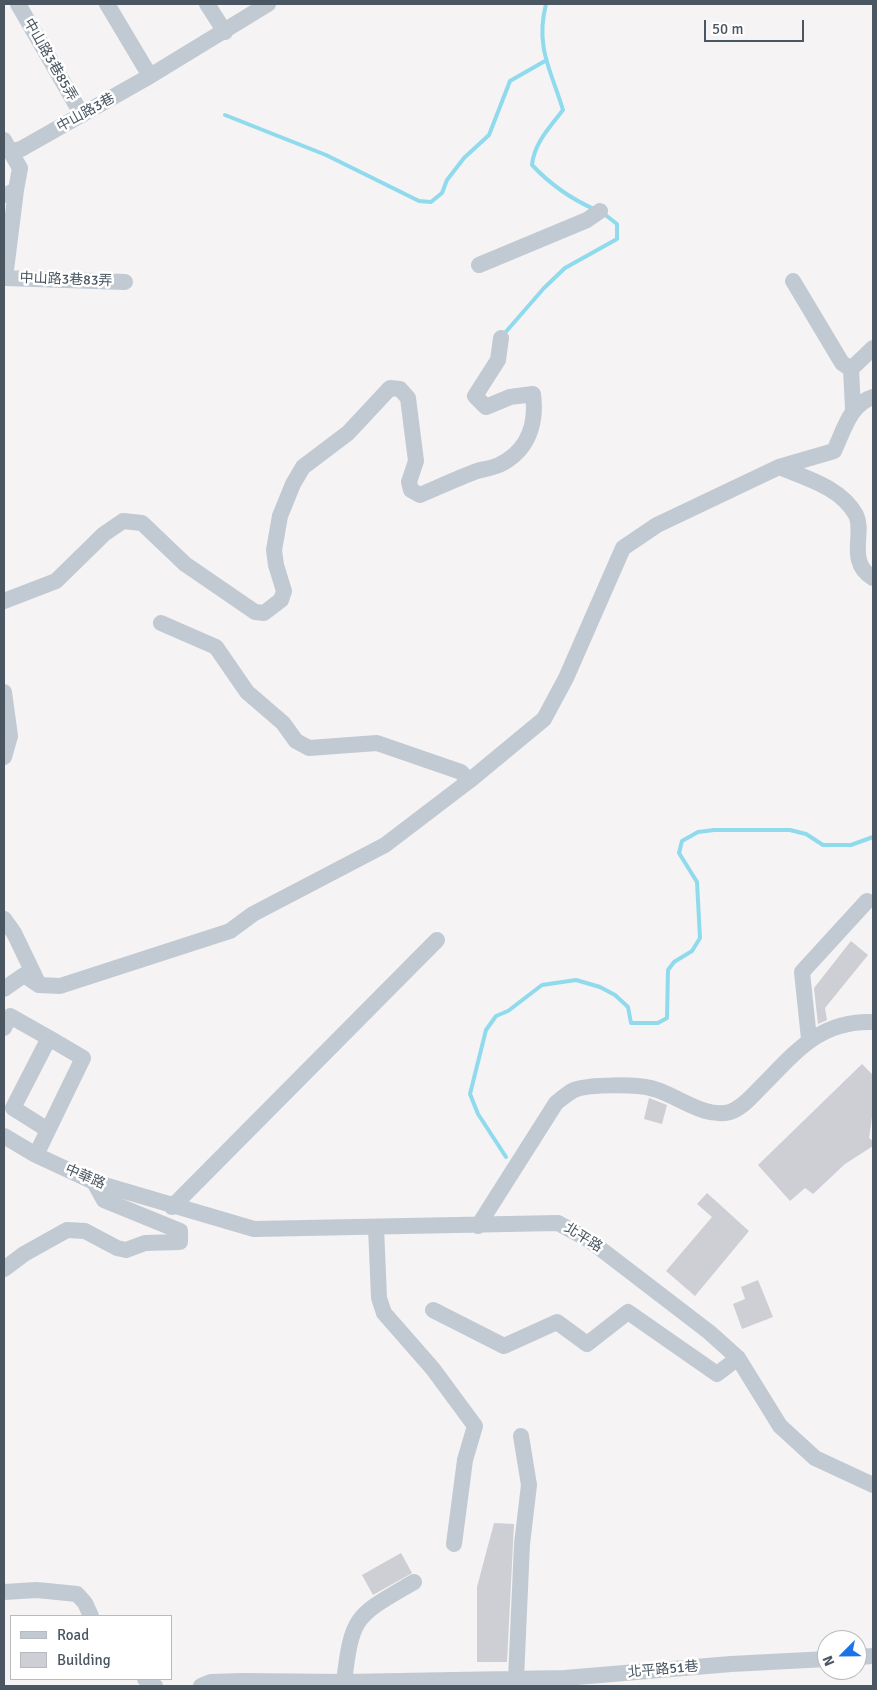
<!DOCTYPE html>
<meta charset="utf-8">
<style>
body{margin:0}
#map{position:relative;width:877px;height:1690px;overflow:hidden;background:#f5f3f3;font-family:Signika,sans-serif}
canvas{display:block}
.frame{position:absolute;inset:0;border:5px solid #4a5661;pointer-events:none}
.legend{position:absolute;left:10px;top:1615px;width:162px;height:65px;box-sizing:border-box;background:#fff;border:1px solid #b7bbc0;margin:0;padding:6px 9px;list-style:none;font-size:15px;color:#4a5661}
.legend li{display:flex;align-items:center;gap:10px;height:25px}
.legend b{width:25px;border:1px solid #b7bbc0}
.north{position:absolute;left:817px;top:1630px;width:50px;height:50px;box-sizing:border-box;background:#fff;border:1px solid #b7bbc0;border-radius:50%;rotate:247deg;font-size:14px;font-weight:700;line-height:20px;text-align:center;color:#4a5661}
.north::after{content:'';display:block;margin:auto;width:18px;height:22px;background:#1a73e8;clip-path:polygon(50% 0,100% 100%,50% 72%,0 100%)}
.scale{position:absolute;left:704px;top:20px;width:100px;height:22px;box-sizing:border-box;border:2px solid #4a5661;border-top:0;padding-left:6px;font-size:15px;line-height:18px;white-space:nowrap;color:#4a5661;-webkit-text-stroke:4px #fff;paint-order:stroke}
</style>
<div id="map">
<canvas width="877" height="1690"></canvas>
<div class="frame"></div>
<ul class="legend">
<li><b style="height:6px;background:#c1cad2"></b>Road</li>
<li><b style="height:14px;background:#cdcfd5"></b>Building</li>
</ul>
<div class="north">N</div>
<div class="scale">50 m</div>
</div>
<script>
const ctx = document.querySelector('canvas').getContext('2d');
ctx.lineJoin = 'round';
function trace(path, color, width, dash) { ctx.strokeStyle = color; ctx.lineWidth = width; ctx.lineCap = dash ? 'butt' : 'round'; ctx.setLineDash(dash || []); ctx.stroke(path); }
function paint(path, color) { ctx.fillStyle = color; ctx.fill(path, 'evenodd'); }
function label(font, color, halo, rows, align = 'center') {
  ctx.font = font + ' Signika,"Noto Sans TC",sans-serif'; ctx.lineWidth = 5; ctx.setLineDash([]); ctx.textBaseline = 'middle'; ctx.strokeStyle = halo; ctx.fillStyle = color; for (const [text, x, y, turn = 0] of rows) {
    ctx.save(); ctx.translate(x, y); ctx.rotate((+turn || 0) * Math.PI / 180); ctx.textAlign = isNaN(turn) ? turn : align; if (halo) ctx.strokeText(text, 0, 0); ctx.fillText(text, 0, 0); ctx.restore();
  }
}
const stream = new Path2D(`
 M 546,4 C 535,47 551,70 563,110 C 550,127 534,143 532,165 C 551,185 569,198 594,209
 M 225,115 L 326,155 L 419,201 L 431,202 L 442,193 L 447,180 L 464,158 L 489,135 L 510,81 L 545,61
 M 504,334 L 544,288 L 565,268 L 617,239 L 617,224 L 603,213
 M 506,1157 L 478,1114 L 470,1094 L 486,1030 L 496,1016 L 508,1011 L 542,985 L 576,980 L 600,987 L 615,995 L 628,1007 L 631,1023 L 658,1023 L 667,1018 L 668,970 L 674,962 L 692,951 L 700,938 L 697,882 L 679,853 L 682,841 L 698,832 L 714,830 L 790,830 L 806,834 L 823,845 L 851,845 L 873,837`);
const building = new Path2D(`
 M 851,941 L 868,955 L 825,1008 L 827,1020 L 818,1024 L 814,988 Z
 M 862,1064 L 873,1075 L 873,1110 L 869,1138 L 873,1141 L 873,1146 L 845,1164 L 813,1194 L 805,1188 L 790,1201 L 758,1165 Z
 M 649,1098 L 667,1105 L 662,1124 L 644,1119 Z
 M 707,1193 L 749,1231 L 695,1296 L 666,1271 L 712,1217 L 697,1204 Z
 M 758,1280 L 773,1317 L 742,1329 L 733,1304 L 745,1299 L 741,1287 Z
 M 494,1523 L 514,1524 L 507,1662 L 477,1662 L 477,1587 Z
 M 401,1553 L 412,1573 L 373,1595 L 362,1575 Z`);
const minor = new Path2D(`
 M 18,4 L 82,115
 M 107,4 L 150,76
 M 207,4 L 225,32
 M 4,140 L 10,151 L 21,149 L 150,76 L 268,4
 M 16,190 L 5,278 L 125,282
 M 6,195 L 16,190 L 20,168 L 10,151
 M 479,265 L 587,220 L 600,211
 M 793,281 L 842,363 L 851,369
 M 853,409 L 851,369 L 873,348
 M 779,467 C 805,478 841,487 856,515 C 865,533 846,562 873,578
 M 4,601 L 56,581 L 104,534 L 123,521 L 142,523 L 185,564 L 255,612 L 264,613 L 281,600 L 284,591 L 276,565 L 274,550 L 280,516 L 293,484 L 303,467 L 348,433 L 390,388 L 400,389 L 408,398 L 416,461 L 409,482 L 411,490 L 420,495 C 439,487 458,478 477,471 C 484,469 492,468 499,465 C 528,451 537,424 533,394 L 510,397 L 486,407 L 475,396 L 498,360 L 501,338
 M 161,623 L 216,647 L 247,692 L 283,723 L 296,741 L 309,748 L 377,743 L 461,772 L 469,781
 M 4,757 L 10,736 L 4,692
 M 4,919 L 14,933 L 39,985
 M 4,989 L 24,975 L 39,985 L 60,986 L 230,931 L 253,914 L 385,845 L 469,781 L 544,719 L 566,678 L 623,548 L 657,525 L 779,467 L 834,451 C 844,430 850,404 873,397
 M 4,1028 L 10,1016 L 49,1038
 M 809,1039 L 802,972 L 867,901
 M 4,1136 L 36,1155 L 94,1182 L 254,1229 L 558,1223 L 589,1240 L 709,1332 L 738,1358 L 780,1426 L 815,1458 L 873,1485
 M 36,1155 L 83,1058 L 49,1038 L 13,1108 L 48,1130
 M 172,1207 L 437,940
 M 478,1226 L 556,1103 C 561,1099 568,1093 574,1090 C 589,1084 638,1084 654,1089 C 677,1095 704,1119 730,1112 C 742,1108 751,1097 760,1088 C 795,1053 819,1020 873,1022
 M 376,1227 L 379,1298 L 384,1313 L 433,1369 L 475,1426 L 465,1460 L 454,1544
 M 4,1269 L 24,1254 L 67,1230 L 85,1231 L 117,1248 L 126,1250 L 145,1243 L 180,1242 L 180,1231 L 104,1200 L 94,1182
 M 433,1310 L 504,1346 L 557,1322 L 587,1344 L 628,1312 L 717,1374 L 738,1358
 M 4,1592 L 37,1590 L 77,1594 L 85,1603 L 91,1616
 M 857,1657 L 873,1656
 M 145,1679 L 155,1686
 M 516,1679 L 522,1544 L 529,1485 L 521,1436
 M 344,1682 C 352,1614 356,1616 414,1582
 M 201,1686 L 211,1682 L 243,1681 L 344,1682 L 565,1678 L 731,1664 L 827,1659`);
const streetNames = [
 ["中山路3巷85弄",50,60,60],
 ["中山路3巷",86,113,-29],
 ["中山路3巷83弄",66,280,2],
 ["中華路",85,1177,23],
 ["北平路",583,1238,32],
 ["北平路51巷",663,1670,-5]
];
trace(stream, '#90daee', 4);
paint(building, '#cdcfd5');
trace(minor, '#c1cad2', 16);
label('14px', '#4a5661', '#fff', streetNames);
</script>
